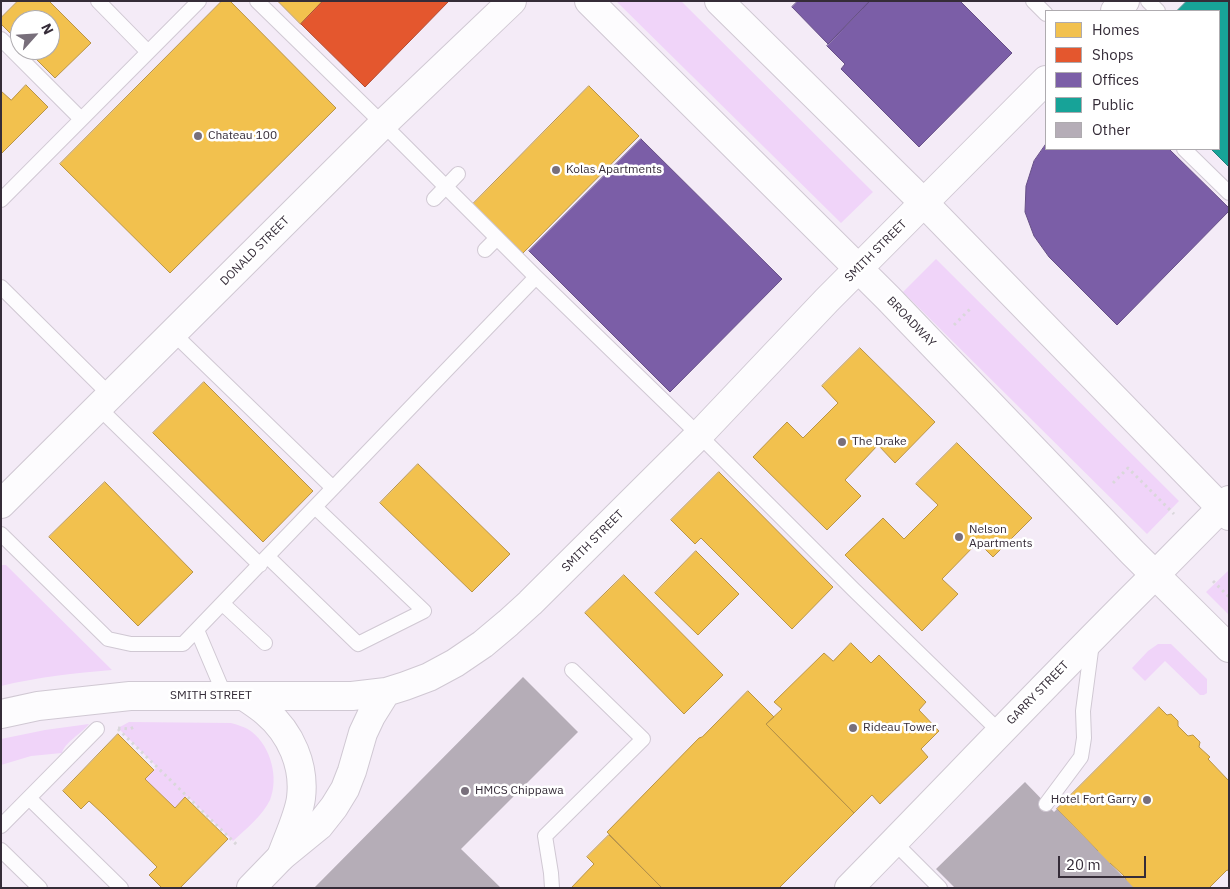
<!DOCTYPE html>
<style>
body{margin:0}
#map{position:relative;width:1230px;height:889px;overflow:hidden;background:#f4ebf7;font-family:"IBM Plex Sans",sans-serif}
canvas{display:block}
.frame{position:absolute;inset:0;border:2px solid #352c38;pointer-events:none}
.legend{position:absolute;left:1045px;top:10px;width:175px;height:140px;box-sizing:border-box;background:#fff;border:1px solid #aeabaf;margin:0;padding:6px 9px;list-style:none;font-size:15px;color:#352c38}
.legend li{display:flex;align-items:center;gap:10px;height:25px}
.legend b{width:25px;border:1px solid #aeabaf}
.north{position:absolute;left:10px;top:10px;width:50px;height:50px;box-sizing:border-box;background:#fff;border:1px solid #aeabaf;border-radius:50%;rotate:64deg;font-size:14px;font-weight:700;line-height:20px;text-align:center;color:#352c38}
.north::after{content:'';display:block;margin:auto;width:18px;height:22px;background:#786f7b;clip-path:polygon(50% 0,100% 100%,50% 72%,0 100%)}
.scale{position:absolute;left:1058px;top:856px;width:88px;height:22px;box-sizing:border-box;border:2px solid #352c38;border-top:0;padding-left:6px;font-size:15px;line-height:18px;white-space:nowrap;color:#352c38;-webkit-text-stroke:4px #fff;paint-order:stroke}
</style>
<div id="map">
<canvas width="1230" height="889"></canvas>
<div class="frame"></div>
<ul class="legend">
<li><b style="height:14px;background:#f2c14e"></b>Homes</li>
<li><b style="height:14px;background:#e4572e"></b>Shops</li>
<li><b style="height:14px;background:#7b5ea7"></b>Offices</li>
<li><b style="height:14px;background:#17a398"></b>Public</li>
<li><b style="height:14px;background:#b5adb7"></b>Other</li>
</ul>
<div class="north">N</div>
<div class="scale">20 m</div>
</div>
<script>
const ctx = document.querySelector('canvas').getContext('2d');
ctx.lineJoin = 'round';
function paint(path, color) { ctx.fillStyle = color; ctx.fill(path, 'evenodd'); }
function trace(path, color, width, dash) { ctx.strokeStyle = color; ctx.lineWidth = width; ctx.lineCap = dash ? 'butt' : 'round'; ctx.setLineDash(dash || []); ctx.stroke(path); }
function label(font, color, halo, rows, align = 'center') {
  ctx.font = font + ' "IBM Plex Sans",sans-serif'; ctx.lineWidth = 5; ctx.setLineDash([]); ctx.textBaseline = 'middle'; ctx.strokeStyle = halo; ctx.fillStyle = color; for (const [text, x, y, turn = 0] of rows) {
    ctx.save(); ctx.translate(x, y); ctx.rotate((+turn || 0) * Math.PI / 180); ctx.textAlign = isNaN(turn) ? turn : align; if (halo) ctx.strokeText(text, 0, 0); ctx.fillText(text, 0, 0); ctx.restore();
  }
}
const green = new Path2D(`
 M 616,1 L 681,1 L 873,192 L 841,223 Z
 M 936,259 L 1179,501 L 1147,534 L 903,292 Z
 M 1,565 L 6,565 L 112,670 C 75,673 38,677 1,686 Z
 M 1229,570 L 1229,615 L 1206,592 Z
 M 1158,644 L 1171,644 L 1207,679 L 1207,693 L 1204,695 L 1200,695 L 1165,661 L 1145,681 L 1132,668 L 1148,651 Z
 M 129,722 L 231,723 C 238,725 246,727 252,732 C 271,747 279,778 270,800 C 263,815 245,830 233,841 L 187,796 L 175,808 L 145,779 L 157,767 L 118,728 Z
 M 89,724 C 82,733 64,743 62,753 L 31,756 L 1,765 L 1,739 L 45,730 Z`);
const homes = new Path2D(`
 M 18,1 L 49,1 L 91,43 L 55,78 L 27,50 L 50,50 L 50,20 L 20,20 L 20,43 L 1,24 L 1,18 Z
 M 222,1 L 230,1 L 336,108 L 170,273 L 60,164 Z
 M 278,1 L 323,1 L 301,24 Z
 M 26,85 L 48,107 L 1,154 L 1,91 L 11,100 Z
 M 589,86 L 639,136 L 523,253 L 473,204 Z
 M 860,348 L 935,422 L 895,463 L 878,445 L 845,480 L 861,496 L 827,530 L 753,457 L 787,422 L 803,438 L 838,403 L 822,386 Z
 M 204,382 L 313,491 L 263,542 L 153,433 Z
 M 957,443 L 1032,518 L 993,557 L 978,542 L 942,579 L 958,594 L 922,631 L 845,555 L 883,518 L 904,539 L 938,505 L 916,484 Z
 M 418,464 L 510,554 L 472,592 L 380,503 Z
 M 719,472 L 833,587 L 792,629 L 701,538 L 695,544 L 671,520 Z
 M 105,482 L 193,572 L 138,626 L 49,537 Z
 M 696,551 L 739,594 L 698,635 L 655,593 Z
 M 624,575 L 723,675 L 684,714 L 585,613 Z
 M 851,643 L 871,663 L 879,655 L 926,702 L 919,710 L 939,731 L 921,749 L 928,757 L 880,804 L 872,795 L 854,813 L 766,724 L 782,709 L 774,702 L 824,653 L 833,661 Z
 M 748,691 L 774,717 L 766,724 L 854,813 L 779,888 L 662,888 L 607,832 L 699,738 L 702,737 Z
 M 1159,707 L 1167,715 L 1171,714 L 1178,721 L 1178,726 L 1188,736 L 1193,735 L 1200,742 L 1199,747 L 1210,757 L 1208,759 L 1229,781 L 1229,871 L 1227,870 L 1209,888 L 1120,888 L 1126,880 L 1124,876 L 1110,863 L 1105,868 L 1098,869 L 1093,864 L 1093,857 L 1098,851 L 1057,809 Z
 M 118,734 L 154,770 L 145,779 L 175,808 L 185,797 L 228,839 L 180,888 L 162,888 L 149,875 L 157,867 L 104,815 L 89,801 L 81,809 L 63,791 Z
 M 609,835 L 662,888 L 571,888 L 594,864 L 587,857 Z`);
const shops = new Path2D(`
 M 323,1 L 449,1 L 365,87 L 301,24 Z`);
const offices = new Path2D(`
 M 798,1 L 870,1 L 828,44 L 792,7 Z
 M 870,1 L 960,1 L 1012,53 L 919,147 L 841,69 L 845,64 L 827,46 Z
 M 641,139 L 782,279 L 670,392 L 529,251 Z
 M 1046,144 L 1046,149 L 1169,149 L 1229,208 L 1229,211 L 1117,325 L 1049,257 L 1034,236 L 1025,212 L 1026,186 L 1034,161 Z`);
const public = new Path2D(`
 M 1187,1 L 1229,1 L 1229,167 L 1211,149 L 1219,149 L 1219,11 L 1177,11 Z`);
const building = new Path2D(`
 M 523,677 L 578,732 L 461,849 L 501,888 L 314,888 Z
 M 1025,782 L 1054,812 L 1057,809 L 1134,888 L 955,888 L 936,869 Z`);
const path = new Path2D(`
 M 954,325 L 971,308
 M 1113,483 L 1128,468 L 1174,514
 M 1213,581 L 1229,597
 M 118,728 L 130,729 L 136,726
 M 118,729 L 237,845`);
const service = new Path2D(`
 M 98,1 L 148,52
 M 257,1 L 383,124 L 536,277 L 699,435 L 854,590 L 1001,733
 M 1033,1 L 1046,14
 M 1148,1 L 1158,11
 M 1,39 L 81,119
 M 1184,149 L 1229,193
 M 434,199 L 458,174
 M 1,200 L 199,1
 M 485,250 L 497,238
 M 1,287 L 110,395
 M 173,333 L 333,488
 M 98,407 L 260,565
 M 1,534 L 108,639 L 131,644 L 183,644 L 536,277
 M 268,557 L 358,644 L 424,611 L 315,507
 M 223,604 L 265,643
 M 197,630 L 225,696
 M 29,798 L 121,888
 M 1046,804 L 1081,757 L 1084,738 L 1083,711 L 1092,643
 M 1,826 L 97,729
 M 894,842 L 940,888
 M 1,850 L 40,888
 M 552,888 L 551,873 L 545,836 L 643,739 L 572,670`);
const minor = new Path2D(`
 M 251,888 L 281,857
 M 849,888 C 951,784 1051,678 1155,575`);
const tertiary = new Path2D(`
 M 1155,575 L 1229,500`);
const primary = new Path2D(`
 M 1115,11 L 1125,1
 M 1,504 L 383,124 L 512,1
 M 244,696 C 251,701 259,706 266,712 C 291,733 305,766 301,798 C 299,815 287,840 281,857
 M 1,714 L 38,706 L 130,696 L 352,696 L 386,692 L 405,686 L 429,677 L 455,663 L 483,644 L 508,623 L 530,603 L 699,435 L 827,300 L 1046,80
 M 281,857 L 319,826 L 334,807 L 345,789 L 352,771 L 363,733 L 371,716 L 386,692`);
const trunk = new Path2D(`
 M 589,1 L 888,298 L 1133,553 L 1229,648
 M 719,1 L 924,203 L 1229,516`);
const markers = [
 [198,136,5,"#786f7b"],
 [556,170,5,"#786f7b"],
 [842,442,5,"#786f7b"],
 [959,537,5,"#786f7b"],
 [853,728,5,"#786f7b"],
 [465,791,5,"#786f7b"],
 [1147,800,5,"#786f7b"]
];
const poiNames = [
 ["Chateau 100",208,136],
 ["Kolas Apartments",566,170],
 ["The Drake",852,442],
 ["Nelson",969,530],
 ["Apartments",969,544],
 ["Rideau Tower",863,728],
 ["HMCS Chippawa",475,791],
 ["Hotel Fort Garry",1137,800,"right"]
];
const streetNames = [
 ["DONALD STREET",255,251,-45],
 ["SMITH STREET",876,251,-45],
 ["BROADWAY",911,322,46],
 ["SMITH STREET",593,541,-45],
 ["GARRY STREET",1038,693,-46],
 ["SMITH STREET",211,696]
];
paint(green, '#f0d4f9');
paint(homes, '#f2c14e');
trace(homes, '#b99447', 1);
paint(shops, '#e4572e');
trace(shops, '#b04a31', 1);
paint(offices, '#7b5ea7');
trace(offices, '#664f86', 1);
paint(public, '#17a398');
trace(public, '#207f7b', 1);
paint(building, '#b5adb7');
trace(service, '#d0c8d3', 16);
trace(minor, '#d0c8d3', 30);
trace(tertiary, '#d0c8d3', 30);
trace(primary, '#d0c8d3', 30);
trace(trunk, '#d0c8d3', 30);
trace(path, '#dad7db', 3, [2.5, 4]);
trace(service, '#fdfcfe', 14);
trace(minor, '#fdfcfe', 28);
trace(tertiary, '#fdfcfe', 28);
trace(primary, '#fdfcfe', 28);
trace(trunk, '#fdfcfe', 28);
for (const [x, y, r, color] of markers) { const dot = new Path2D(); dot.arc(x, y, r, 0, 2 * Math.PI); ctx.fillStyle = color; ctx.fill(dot); trace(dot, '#fff', 2); }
label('12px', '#352c38', '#fff', poiNames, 'left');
label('12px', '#352c38', '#fff', streetNames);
</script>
